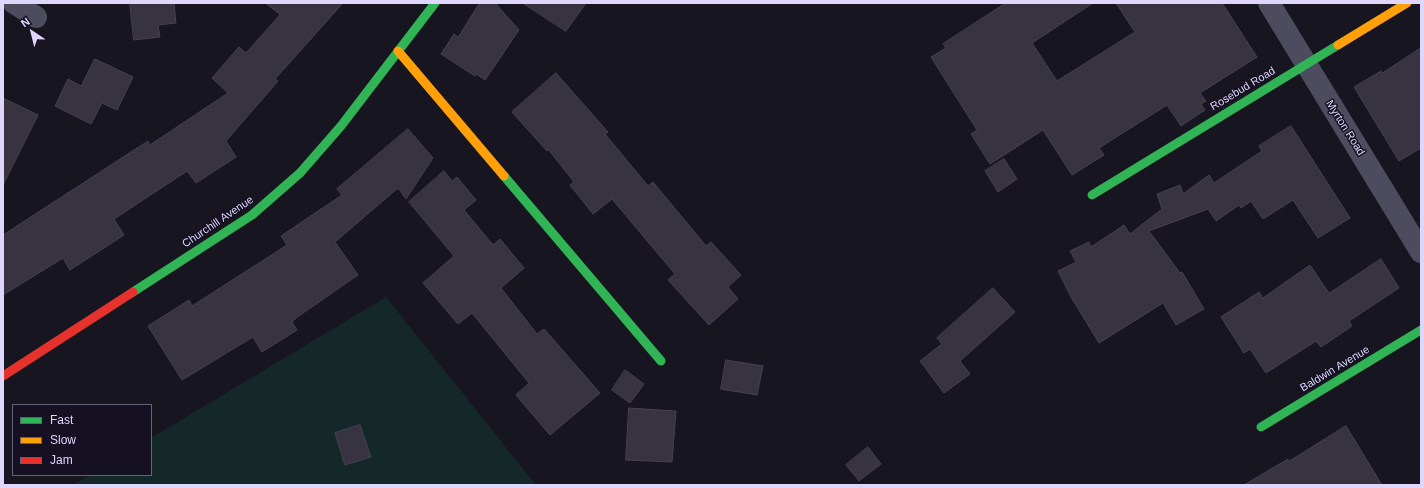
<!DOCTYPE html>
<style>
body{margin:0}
#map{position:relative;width:1424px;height:488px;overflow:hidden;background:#17151f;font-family:Arial,sans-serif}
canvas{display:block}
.frame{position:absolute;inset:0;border:4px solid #ded7fb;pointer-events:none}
.legend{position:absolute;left:12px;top:404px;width:140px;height:72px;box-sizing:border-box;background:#151123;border:1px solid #656079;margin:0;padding:5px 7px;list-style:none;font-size:12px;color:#ded7fb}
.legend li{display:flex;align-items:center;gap:8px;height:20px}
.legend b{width:20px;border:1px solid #656079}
.north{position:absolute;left:12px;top:12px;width:40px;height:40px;-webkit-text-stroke:3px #151123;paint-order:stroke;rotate:325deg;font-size:11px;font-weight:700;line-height:16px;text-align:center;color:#ded7fb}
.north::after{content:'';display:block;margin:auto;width:14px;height:18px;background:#ded7fb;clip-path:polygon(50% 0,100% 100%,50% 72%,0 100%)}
</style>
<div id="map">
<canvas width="1424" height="488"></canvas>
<div class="frame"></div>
<ul class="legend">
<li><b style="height:5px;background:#30b455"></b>Fast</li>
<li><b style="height:5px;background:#ff9f0a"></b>Slow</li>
<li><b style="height:5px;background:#e5322d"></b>Jam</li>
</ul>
<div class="north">N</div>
</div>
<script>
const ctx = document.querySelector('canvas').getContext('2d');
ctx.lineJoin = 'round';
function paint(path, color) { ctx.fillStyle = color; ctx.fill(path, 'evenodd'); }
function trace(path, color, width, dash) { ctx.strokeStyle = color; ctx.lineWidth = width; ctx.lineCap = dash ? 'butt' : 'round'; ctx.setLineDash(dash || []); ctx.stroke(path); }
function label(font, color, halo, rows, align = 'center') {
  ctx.font = font + ' Arial,sans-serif'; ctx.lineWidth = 3; ctx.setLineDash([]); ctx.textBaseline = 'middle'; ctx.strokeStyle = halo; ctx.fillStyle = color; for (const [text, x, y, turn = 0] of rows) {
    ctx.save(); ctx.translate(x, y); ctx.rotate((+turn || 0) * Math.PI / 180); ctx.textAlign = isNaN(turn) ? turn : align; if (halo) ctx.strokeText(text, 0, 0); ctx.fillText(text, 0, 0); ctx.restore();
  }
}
const green = new Path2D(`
 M 386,297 L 536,485 L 73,485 L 90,475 L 151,475 L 151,438 Z`);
const building = new Path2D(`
 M 130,3 L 174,3 L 176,23 L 158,25 L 160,37 L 134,40 Z
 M 266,3 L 343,3 L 275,79 L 278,81 L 226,141 L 236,157 L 196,183 L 187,171 L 114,219 L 124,235 L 70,270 L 63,258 L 3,295 L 3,235 L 148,141 L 150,145 L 228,93 L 212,78 L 239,47 L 246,53 L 280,15 Z
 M 480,3 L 495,3 L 519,30 L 485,80 L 476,74 L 475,76 L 441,54 L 454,34 L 458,37 Z
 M 523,3 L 586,3 L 566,31 Z
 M 1006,3 L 1093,3 L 1032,43 L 1057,81 L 1135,32 L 1116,3 L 1222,3 L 1257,57 L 1200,93 L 1206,101 L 1201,104 L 1205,110 L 1181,126 L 1167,105 L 1099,148 L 1104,155 L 1072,175 L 1043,130 L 990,164 L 971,134 L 977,130 L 931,57 L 946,48 L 943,44 Z
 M 1421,48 L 1421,148 L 1399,161 L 1354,87 L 1381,71 L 1382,73 Z
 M 95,59 L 133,77 L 117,110 L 102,103 L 91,124 L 55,106 L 68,79 L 81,86 Z
 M 556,73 L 608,132 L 605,134 L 648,186 L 653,182 L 706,246 L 711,242 L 741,275 L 728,287 L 738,299 L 709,325 L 668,280 L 675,274 L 612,199 L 593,214 L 570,185 L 574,182 L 548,149 L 547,151 L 512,112 Z
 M 3,98 L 38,115 L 3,185 Z
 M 1291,126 L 1350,218 L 1318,238 L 1293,200 L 1263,219 L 1251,201 L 1241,208 L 1239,205 L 1216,221 L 1208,209 L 1149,231 L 1180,273 L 1182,272 L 1204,309 L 1176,325 L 1163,303 L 1099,343 L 1071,297 L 1058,271 L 1076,262 L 1070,251 L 1089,242 L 1091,247 L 1124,225 L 1130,234 L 1162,209 L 1157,194 L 1180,185 L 1183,194 L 1209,175 L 1214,183 L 1262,151 L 1259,146 Z
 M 408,129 L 433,158 L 406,199 L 398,188 L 335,242 L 358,275 L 296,318 L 292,322 L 297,330 L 262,352 L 253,337 L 182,380 L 148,326 L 189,300 L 192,306 L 287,245 L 281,236 L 342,195 L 337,189 Z
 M 1004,159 L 1017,179 L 998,192 L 985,171 Z
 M 444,171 L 452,181 L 457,177 L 476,200 L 464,210 L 493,245 L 500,239 L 524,268 L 501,288 L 537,334 L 544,329 L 600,393 L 550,435 L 516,395 L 529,383 L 472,313 L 458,324 L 423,283 L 454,256 L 409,202 Z
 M 1381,259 L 1399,288 L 1349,321 L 1352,326 L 1321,347 L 1316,341 L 1266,373 L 1250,349 L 1244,353 L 1221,317 L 1259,292 L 1263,298 L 1310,265 L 1329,293 Z
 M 993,288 L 1015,312 L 960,361 L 970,374 L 944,393 L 920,361 L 942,344 L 937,338 Z
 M 726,360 L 763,366 L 757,395 L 721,389 Z
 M 625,370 L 644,384 L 630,403 L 612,390 Z
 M 629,408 L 676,411 L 672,462 L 626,460 Z
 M 360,425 L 371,457 L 345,465 L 335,433 Z
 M 1346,426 L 1382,485 L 1244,485 L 1288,459 L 1289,461 Z
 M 868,447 L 881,464 L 859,481 L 846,465 Z`);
const street = new Path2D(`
 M 14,3 L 36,17
 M 1269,3 L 1421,252`);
const fast = new Path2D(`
 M 504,176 L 661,361
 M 1092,195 L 1338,45
 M 133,292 L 252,215 L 300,173 L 341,126 L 435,3
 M 1261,427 L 1421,330`);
const slow = new Path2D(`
 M 1338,45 L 1407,3
 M 398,51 L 504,176`);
const jam = new Path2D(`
 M 3,376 L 133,292`);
const streetNames = [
 ["Rosebud Road",1243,89,-31],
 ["Myrton Road",1345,128,58],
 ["Churchill Avenue",218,222,-34],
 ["Baldwin Avenue",1335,369,-31]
];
paint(green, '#14282a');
paint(building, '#373341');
trace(building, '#454152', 1);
trace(street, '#4d4b5e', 22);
trace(fast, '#30b455', 9);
trace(slow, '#ff9f0a', 9);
trace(jam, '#e5322d', 9);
label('11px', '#ded7fb', '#151123', streetNames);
</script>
